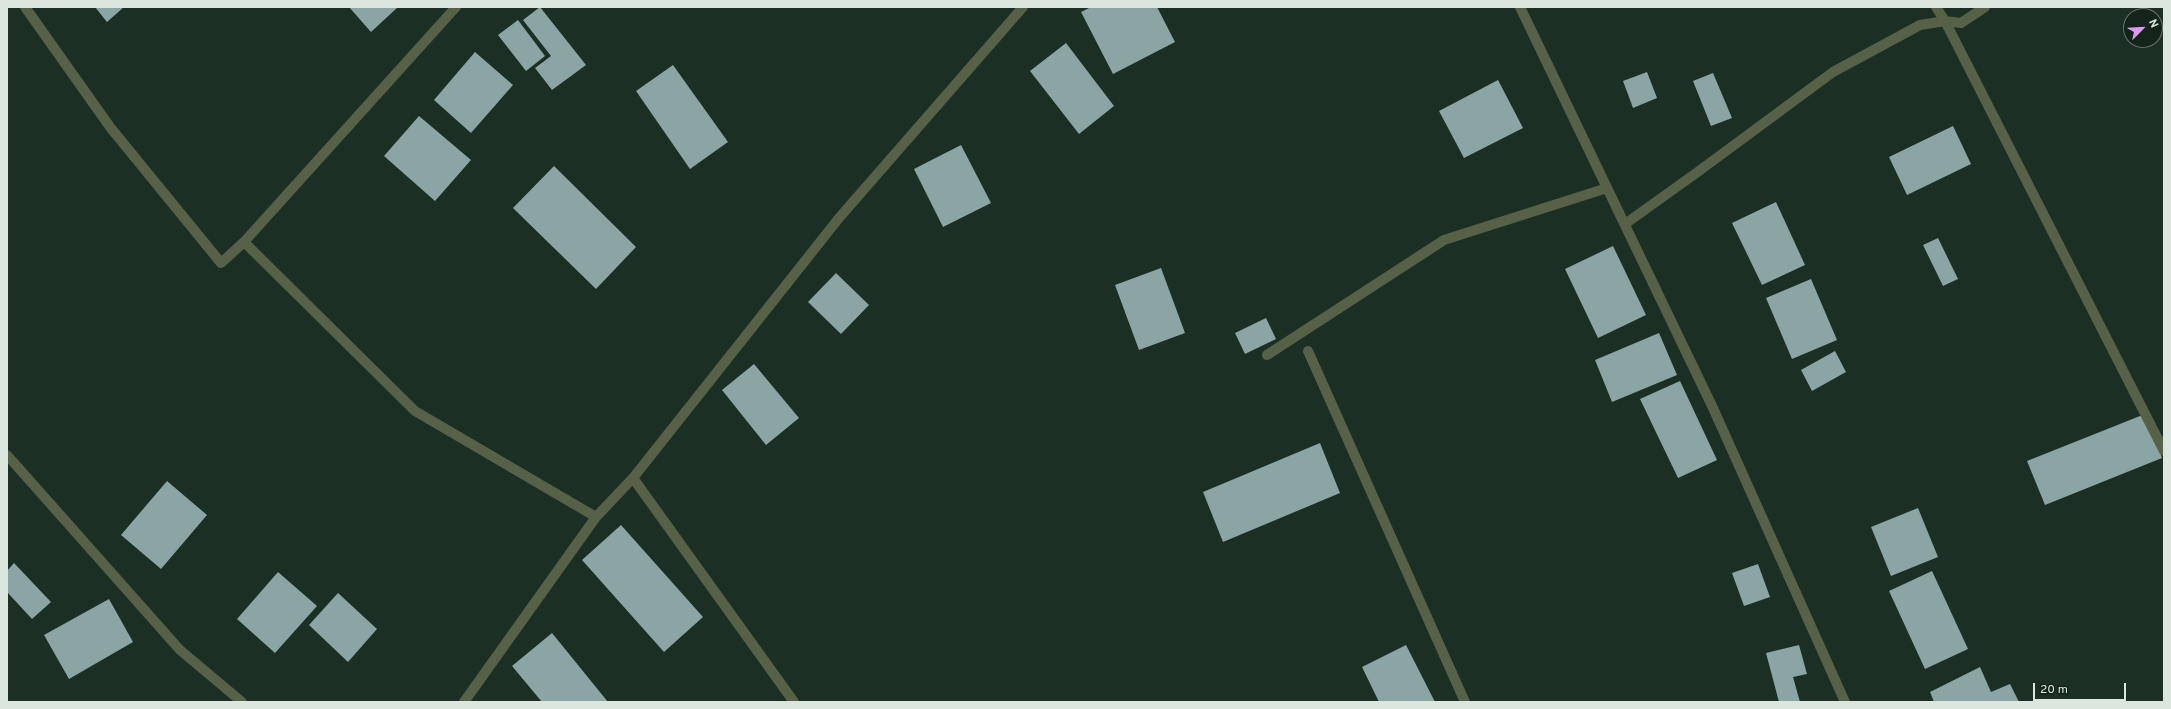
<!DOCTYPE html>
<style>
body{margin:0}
#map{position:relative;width:2171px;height:709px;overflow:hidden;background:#1c2f25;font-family:Overpass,sans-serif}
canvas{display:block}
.frame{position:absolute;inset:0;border:8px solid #dbe6df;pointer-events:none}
.north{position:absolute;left:2123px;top:8px;width:40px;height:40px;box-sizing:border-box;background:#13251b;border:1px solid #637269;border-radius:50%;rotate:66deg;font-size:11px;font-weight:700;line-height:16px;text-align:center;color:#dbe6df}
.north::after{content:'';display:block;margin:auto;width:14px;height:18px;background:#dd99f3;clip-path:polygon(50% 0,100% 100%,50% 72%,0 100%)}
.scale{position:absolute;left:2033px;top:683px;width:93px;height:18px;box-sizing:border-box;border:2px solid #dbe6df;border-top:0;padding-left:5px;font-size:12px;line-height:14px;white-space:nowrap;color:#dbe6df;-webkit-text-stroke:3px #13251b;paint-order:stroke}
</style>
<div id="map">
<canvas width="2171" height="709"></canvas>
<div class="frame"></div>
<div class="north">N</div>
<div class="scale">20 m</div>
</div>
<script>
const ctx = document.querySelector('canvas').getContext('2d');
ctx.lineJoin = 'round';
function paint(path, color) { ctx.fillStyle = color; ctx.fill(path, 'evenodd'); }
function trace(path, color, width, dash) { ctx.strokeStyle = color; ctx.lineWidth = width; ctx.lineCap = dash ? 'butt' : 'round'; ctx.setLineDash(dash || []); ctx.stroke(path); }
const building = new Path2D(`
 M 95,7 L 124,7 L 107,22 Z
 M 349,7 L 398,7 L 371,32 Z
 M 540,7 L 586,65 L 552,90 L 535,68 L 551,56 L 523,20 Z
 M 1091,7 L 1157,7 L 1175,42 L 1113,74 L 1081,12 Z
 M 518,20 L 545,56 L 526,71 L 498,35 Z
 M 1066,43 L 1114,106 L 1079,134 L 1030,71 Z
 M 475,52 L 513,85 L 471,133 L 434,100 Z
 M 673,65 L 728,142 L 690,169 L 636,91 Z
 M 1647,72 L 1657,98 L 1633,108 L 1623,81 Z
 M 1713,73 L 1732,118 L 1711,126 L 1693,81 Z
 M 1498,80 L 1523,128 L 1464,158 L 1439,111 Z
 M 419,116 L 471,160 L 435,201 L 384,156 Z
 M 1953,126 L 1971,164 L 1907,195 L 1889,157 Z
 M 961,145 L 991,203 L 943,227 L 914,169 Z
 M 554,166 L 636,247 L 596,289 L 513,208 Z
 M 1776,202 L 1805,265 L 1762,285 L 1732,223 Z
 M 1938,238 L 1958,279 L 1943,286 L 1923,245 Z
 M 1613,246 L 1646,315 L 1598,338 L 1565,269 Z
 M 1161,268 L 1185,333 L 1139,350 L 1115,285 Z
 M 836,273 L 869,305 L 841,334 L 808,302 Z
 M 1811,279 L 1837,340 L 1792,359 L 1766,298 Z
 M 1266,318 L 1276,339 L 1245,354 L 1235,333 Z
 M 1659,333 L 1677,375 L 1612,402 L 1595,360 Z
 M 1835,351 L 1846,372 L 1812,391 L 1801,370 Z
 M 754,364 L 799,418 L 766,445 L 722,390 Z
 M 1680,381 L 1717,460 L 1678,478 L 1640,399 Z
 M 2145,414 L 2162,458 L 2045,505 L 2027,461 Z
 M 1320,443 L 1340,493 L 1223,542 L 1203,492 Z
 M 167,481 L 207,515 L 161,569 L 121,535 Z
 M 1918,508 L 1938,557 L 1891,576 L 1871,527 Z
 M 621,525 L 703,617 L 664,652 L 582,560 Z
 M 14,563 L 51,602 L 32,619 L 7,592 L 7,571 Z
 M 1758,564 L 1770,597 L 1744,606 L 1732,573 Z
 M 1932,571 L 1968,649 L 1925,669 L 1889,591 Z
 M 278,572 L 317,606 L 275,653 L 237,619 Z
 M 338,593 L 377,629 L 348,662 L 309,625 Z
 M 109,599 L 133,642 L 69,679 L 44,635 Z
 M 552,633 L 608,702 L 542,702 L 512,666 Z
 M 1406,645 L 1435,702 L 1379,702 L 1362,667 Z
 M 1799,645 L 1807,674 L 1793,677 L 1800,702 L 1779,702 L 1766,653 Z
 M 1980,667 L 1991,692 L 2010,684 L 2019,702 L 1934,702 L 1930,692 Z`);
const minor = new Path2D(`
 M 25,7 L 110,127 L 221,263 L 244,242 L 456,7
 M 1520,7 L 1713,408 L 1845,702
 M 1936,7 L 1945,21 L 1961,23 L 1985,7
 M 1625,224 L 1699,171 L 1833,72 L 1920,25 L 1945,21 L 2164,451
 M 244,242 L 415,411 L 596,517
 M 1308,351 L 1465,702
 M 1267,355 L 1444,240 L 1607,188
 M 7,455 L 180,650 L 242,702
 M 633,478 L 794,702
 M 464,702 L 596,517 L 633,478 L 839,218 L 1023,7`);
paint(building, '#8aa5a3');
trace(minor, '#566148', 10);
</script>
